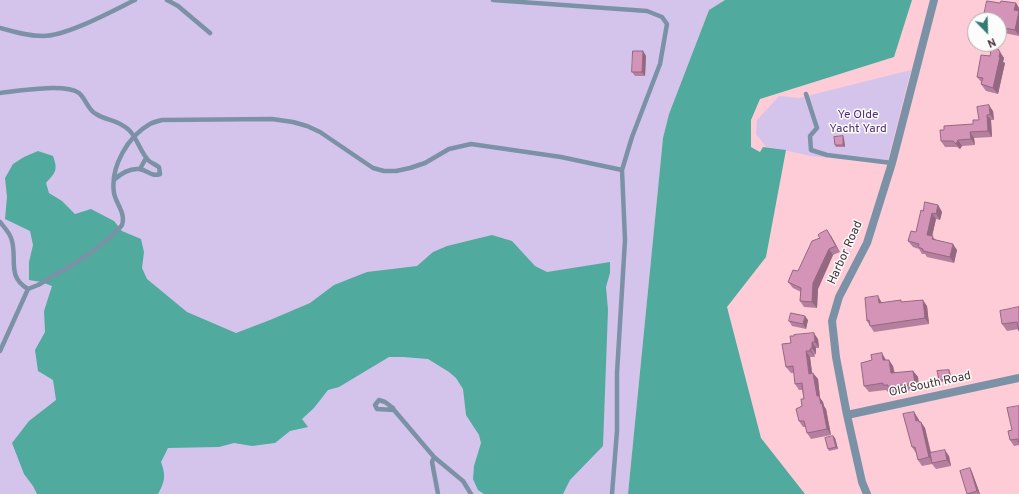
<!DOCTYPE html>
<style>
body{margin:0}
#map{position:relative;width:1019px;height:494px;overflow:hidden;background:#fdccd7;font-family:Overpass,sans-serif}
canvas{display:block}
.north{position:absolute;left:967px;top:12px;width:40px;height:40px;box-sizing:border-box;background:#fcfcfc;border:1px solid #b3abad;border-radius:50%;rotate:157deg;font-size:11px;font-weight:700;line-height:16px;text-align:center;color:#453236}
.north::after{content:'';display:block;margin:auto;width:14px;height:18px;background:#337a71;clip-path:polygon(50% 0,100% 100%,50% 72%,0 100%)}
</style>
<div id="map">
<canvas width="1019" height="494"></canvas>
<div class="north">N</div>
</div>
<script>
const ctx = document.querySelector('canvas').getContext('2d');
ctx.lineJoin = 'round';
function paint(path, color) { ctx.fillStyle = color; ctx.fill(path, 'evenodd'); }
function trace(path, color, width, dash) { ctx.strokeStyle = color; ctx.lineWidth = width; ctx.lineCap = dash ? 'butt' : 'round'; ctx.setLineDash(dash || []); ctx.stroke(path); }
function label(font, color, halo, rows, align = 'center') {
  ctx.font = font + ' Overpass,sans-serif'; ctx.lineWidth = 3; ctx.setLineDash([]); ctx.textBaseline = 'middle'; ctx.strokeStyle = halo; ctx.fillStyle = color; for (const [text, x, y, turn = 0] of rows) {
    ctx.save(); ctx.translate(x, y); ctx.rotate((+turn || 0) * Math.PI / 180); ctx.textAlign = isNaN(turn) ? turn : align; if (halo) ctx.strokeText(text, 0, 0); ctx.fillText(text, 0, 0); ctx.restore();
  }
}
const green = new Path2D(`
 M 0,0 L 725,0 L 709,10 L 669,114 L 663,138 L 628,494 L 0,494 Z
 M 911,70 L 887,164 L 811,156 L 779,149 L 766,147 L 756,134 L 757,120 L 779,96 L 799,98 Z`);
const water = new Path2D(`
 M 725,0 L 912,0 L 894,57 L 760,99 L 751,120 L 751,147 L 760,152 L 763,147 L 786,150 L 766,257 L 727,307 L 761,438 L 805,494 L 628,494 L 663,138 L 669,114 L 709,10 Z
 M 38,151 L 53,156 C 58,170 56,172 46,183 L 49,193 L 62,201 L 75,214 L 91,209 L 114,221 L 122,231 L 141,239 L 144,252 L 142,268 L 147,279 L 187,312 L 236,333 L 270,320 L 310,303 L 334,285 L 367,272 L 417,266 L 433,252 L 447,246 L 492,235 L 512,241 L 535,266 L 547,272 L 610,262 L 610,273 L 606,287 L 608,310 L 603,446 L 570,480 L 563,494 L 484,494 L 478,490 L 473,479 L 474,466 L 481,443 L 479,435 L 466,415 L 463,389 L 456,378 L 449,372 L 428,359 L 403,357 L 389,357 L 339,387 L 328,390 L 314,408 L 302,419 L 308,427 L 290,431 L 275,443 L 252,446 L 234,443 L 219,447 L 168,448 L 161,462 C 166,476 165,481 158,494 L 37,494 L 33,486 L 24,474 L 12,443 L 29,421 L 56,400 L 53,380 L 38,371 L 35,350 L 45,332 L 44,311 L 52,286 L 41,282 L 29,280 L 29,262 L 33,245 L 30,231 L 5,219 L 7,197 L 5,178 L 13,164 L 24,157 Z`);
const lane = new Path2D(`
 M 167,0 L 178,6 L 210,33
 M 493,0 L 647,11 L 662,17 L 667,24 L 660,64 L 632,137 L 622,170 L 625,240 L 617,373 L 617,431 L 612,494
 M 0,28 C 14,32 28,36 43,36 C 67,36 112,11 135,0
 M 0,93 C 17,91 65,83 79,93 C 86,99 88,110 96,114 C 107,121 117,119 129,130 C 138,139 140,152 149,161 C 152,163 156,165 159,167 L 160,174 C 151,177 148,170 139,169 C 130,168 120,174 114,180
 M 806,94 L 817,128 L 810,136 L 811,150 L 827,155 L 892,163
 M 140,169 L 146,158
 M 0,222 C 4,227 11,234 12,241 C 17,260 7,277 28,289
 M 0,351 L 28,289 L 38,285 C 65,269 94,254 116,231 C 118,229 121,227 122,225 C 126,213 116,204 114,193 C 110,167 128,136 150,124 C 154,122 158,121 162,120 L 272,119 L 293,122 L 307,126 L 320,132 L 373,168 L 384,171 L 396,171 L 410,168 L 425,163 L 449,149 L 471,144 L 561,157 L 622,170
 M 393,408 L 385,402 L 379,400 L 375,405 L 377,409 L 394,410 L 434,457 L 463,481 L 471,494
 M 434,457 L 432,462 L 438,494`);
const street = new Path2D(`
 M 847,415 L 1019,378
 M 867,494 L 862,482 L 847,415 L 836,357 L 832,321 L 839,297 L 867,243 L 892,163 L 934,0`);
const wall = new Path2D(`
 M 1000,3 L 1016,3 L 1019,8 L 1019,36 L 999,32 Z
 M 998,49 L 1004,58 L 1003,62 L 1005,63 L 998,94 L 986,91 L 981,84 L 982,83 L 977,77 Z
 M 643,51 L 646,56 L 645,76 L 635,76 L 632,72 Z
 M 993,111 L 994,120 L 991,120 L 992,137 L 974,138 L 975,145 L 962,146 L 960,149 L 957,147 L 945,147 L 941,141 L 944,130 L 973,124 Z
 M 843,136 L 844,139 L 845,147 L 836,147 L 835,145 Z
 M 938,205 L 942,212 L 940,220 L 936,219 L 932,236 L 936,240 L 957,250 L 954,263 L 927,257 L 925,254 L 922,254 L 919,249 L 913,247 L 908,241 L 916,232 L 923,211 Z
 M 831,236 L 840,252 L 833,255 L 818,289 L 817,308 L 804,307 L 800,301 L 801,292 L 793,288 L 788,282 Z
 M 902,302 L 927,306 L 929,324 L 874,332 L 867,321 L 882,303 Z
 M 1019,307 L 1019,329 L 1007,331 L 1002,324 Z
 M 808,320 L 806,329 L 792,326 L 789,321 Z
 M 818,339 L 819,348 L 816,348 L 816,354 L 814,355 L 815,357 L 810,357 L 812,373 L 818,379 L 820,398 L 823,402 L 824,406 L 826,409 L 831,435 L 811,439 L 807,433 L 806,427 L 803,427 L 799,421 L 804,399 L 802,390 L 799,390 L 795,384 L 794,373 L 791,373 L 786,367 L 791,343 Z
 M 887,360 L 893,366 L 895,373 L 913,371 L 918,377 L 919,389 L 893,393 L 891,391 L 888,392 L 886,390 L 869,392 L 864,386 Z
 M 950,372 L 952,381 L 940,382 L 939,380 Z
 M 1019,406 L 1019,445 L 1014,446 L 1010,440 L 1012,430 Z
 M 914,412 L 918,418 L 920,422 L 925,428 L 931,452 L 949,456 L 951,466 L 936,469 L 932,464 L 922,466 L 918,460 L 916,453 L 912,447 Z
 M 833,436 L 835,438 L 838,449 L 829,451 L 828,449 Z
 M 970,468 L 972,472 L 980,494 L 967,494 Z`);
const shadedWall = new Path2D(`
 M 1016,3 L 1019,8 L 1019,35 L 1015,30 L 1014,10 Z
 M 998,49 L 1004,58 L 1003,62 L 1005,63 L 998,94 L 993,88 L 999,57 Z
 M 643,51 L 646,56 L 645,76 L 642,72 Z
 M 989,105 L 993,111 L 994,120 L 990,114 Z
 M 987,115 L 991,120 L 992,137 L 988,131 Z
 M 970,132 L 974,138 L 975,145 L 971,139 Z
 M 843,136 L 844,139 L 845,147 L 843,145 Z
 M 958,140 L 962,146 L 960,149 L 956,144 Z
 M 938,205 L 942,212 L 940,220 L 936,214 Z
 M 932,213 L 936,219 L 931,241 L 927,235 Z
 M 827,230 L 831,236 L 840,252 L 836,246 Z
 M 953,244 L 957,250 L 954,263 L 950,257 Z
 M 829,249 L 833,255 L 818,289 L 817,308 L 812,302 L 813,283 Z
 M 878,296 L 882,303 L 879,303 Z
 M 923,300 L 927,306 L 929,324 L 925,318 Z
 M 805,316 L 808,320 L 806,329 L 803,324 Z
 M 814,333 L 818,339 L 819,348 L 815,342 Z
 M 812,342 L 816,348 L 816,354 L 812,348 Z
 M 810,349 L 814,355 L 815,357 L 810,351 Z
 M 806,351 L 810,357 L 813,380 L 809,374 Z
 M 882,353 L 886,360 L 887,366 L 883,360 Z
 M 889,360 L 893,366 L 895,380 L 891,373 Z
 M 949,370 L 950,372 L 952,381 L 950,379 Z
 M 913,371 L 918,377 L 919,389 L 915,383 Z
 M 813,373 L 818,379 L 820,398 L 823,402 L 824,406 L 826,409 L 831,435 L 827,429 L 817,396 Z
 M 914,412 L 921,424 L 921,422 L 925,428 L 933,464 L 929,457 L 916,421 Z
 M 833,436 L 835,438 L 838,449 L 836,447 Z
 M 945,450 L 949,456 L 951,466 L 947,460 Z
 M 970,468 L 972,472 L 980,494 L 977,491 Z`);
const building = new Path2D(`
 M 987,1 L 1000,3 L 1001,1 L 1016,3 L 1014,10 L 1019,11 L 1015,30 L 999,27 L 999,20 L 983,20 Z
 M 994,48 L 998,49 L 1000,52 L 999,57 L 1000,57 L 993,88 L 981,84 L 983,78 L 977,77 L 981,55 L 990,56 L 991,50 Z
 M 633,51 L 643,51 L 642,72 L 632,72 Z
 M 989,105 L 990,114 L 987,115 L 988,131 L 970,132 L 971,139 L 958,140 L 956,144 L 953,141 L 941,141 L 940,130 L 944,130 L 944,126 L 973,124 L 973,120 L 979,120 L 977,107 Z
 M 843,136 L 843,145 L 835,145 L 834,137 Z
 M 925,202 L 938,205 L 936,214 L 932,213 L 927,235 L 933,236 L 932,239 L 953,244 L 950,257 L 923,251 L 923,249 L 918,247 L 919,244 L 908,241 L 911,231 L 916,232 L 921,210 L 923,211 Z
 M 827,230 L 836,246 L 829,249 L 813,283 L 812,302 L 800,301 L 801,288 L 788,282 L 793,270 L 798,271 L 812,241 L 820,238 L 818,235 L 819,234 Z
 M 878,296 L 879,303 L 901,300 L 901,302 L 923,300 L 925,318 L 870,326 L 869,320 L 867,321 L 865,298 Z
 M 1019,307 L 1019,331 L 1017,322 L 1002,324 L 1000,311 Z
 M 791,313 L 805,316 L 803,324 L 789,321 Z
 M 814,333 L 815,342 L 812,342 L 812,348 L 810,349 L 810,351 L 806,351 L 809,374 L 813,373 L 817,396 L 819,396 L 821,404 L 822,403 L 827,429 L 807,433 L 804,421 L 799,421 L 796,409 L 802,406 L 801,399 L 804,399 L 802,383 L 795,384 L 793,366 L 786,367 L 782,344 L 791,343 L 790,336 L 794,336 L 794,335 Z
 M 882,353 L 883,360 L 889,360 L 891,373 L 913,371 L 915,383 L 888,387 L 888,385 L 883,385 L 883,383 L 864,386 L 861,363 L 872,360 L 871,355 Z
 M 949,370 L 950,379 L 939,380 L 937,371 Z
 M 1019,406 L 1019,442 L 1018,442 L 1018,439 L 1010,440 L 1008,431 L 1012,430 L 1007,408 Z
 M 914,412 L 916,421 L 918,420 L 919,422 L 921,422 L 929,457 L 918,460 L 915,447 L 912,447 L 903,414 Z
 M 833,436 L 836,447 L 828,449 L 825,438 Z
 M 945,450 L 947,460 L 932,463 L 930,453 Z
 M 970,468 L 977,491 L 967,494 L 960,471 Z`);
const parkNames = [
 ["Ye Olde",858,116],
 ["Yacht Yard",858,130]
];
const streetNames = [
 ["Harbor Road",846,253,-66],
 ["Old South Road",930,385,-12]
];
paint(green, '#d4c4ec');
paint(water, '#50aa9e');
trace(lane, '#7b92a6', 4.5);
trace(street, '#7b92a6', 8);
paint(wall, '#b57f9e');
paint(shadedWall, '#946881');
paint(building, '#d394b8');
trace(building, '#946881', 1);
label('12px', '#502d74', '#fcfcfc', parkNames);
label('12px', '#453236', '#fcfcfc', streetNames);
</script>
